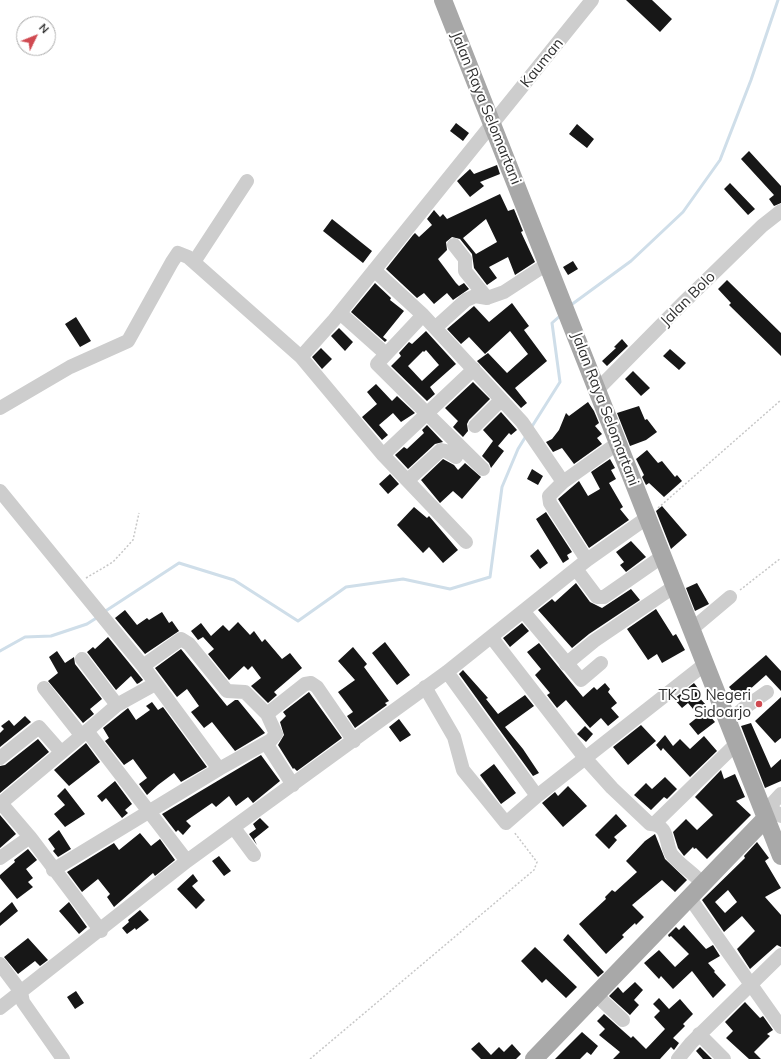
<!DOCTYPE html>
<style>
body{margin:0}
#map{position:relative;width:781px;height:1059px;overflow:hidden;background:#fff;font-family:Mulish,sans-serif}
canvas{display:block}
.north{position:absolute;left:16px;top:16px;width:40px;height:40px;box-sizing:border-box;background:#fff;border:1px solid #acacac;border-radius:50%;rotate:47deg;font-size:11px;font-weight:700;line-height:16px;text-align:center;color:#303030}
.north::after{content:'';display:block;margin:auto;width:14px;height:18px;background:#d04a51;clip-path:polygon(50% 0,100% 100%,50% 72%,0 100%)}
</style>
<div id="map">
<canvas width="781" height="1059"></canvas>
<div class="north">N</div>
</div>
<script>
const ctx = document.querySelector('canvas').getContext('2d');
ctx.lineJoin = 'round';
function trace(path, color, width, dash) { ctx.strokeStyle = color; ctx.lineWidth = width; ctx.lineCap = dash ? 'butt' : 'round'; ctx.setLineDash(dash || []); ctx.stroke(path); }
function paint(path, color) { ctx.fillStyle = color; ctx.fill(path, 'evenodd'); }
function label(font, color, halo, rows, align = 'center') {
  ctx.font = font + ' Mulish,sans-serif'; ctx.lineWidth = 4; ctx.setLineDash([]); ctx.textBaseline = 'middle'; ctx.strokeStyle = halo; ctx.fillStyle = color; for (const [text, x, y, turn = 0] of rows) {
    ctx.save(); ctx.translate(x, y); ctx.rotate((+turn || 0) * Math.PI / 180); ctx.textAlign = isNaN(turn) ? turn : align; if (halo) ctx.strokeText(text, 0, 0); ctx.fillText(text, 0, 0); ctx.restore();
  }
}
const stream = new Path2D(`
 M 571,305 L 631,261 L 683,212 L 720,160 L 751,80 L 778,0
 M 531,428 L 560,382 L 552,323 L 561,315
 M 104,612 L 179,563 L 234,580 L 298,621 L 346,587 L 403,579 L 450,589 L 490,577 L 502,487 L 518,449 L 526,436
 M 0,651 L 25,637 L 51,636 L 87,624 L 98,617`);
const building = new Path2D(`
 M 626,0 L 652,0 L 672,19 L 660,32 Z
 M 456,123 L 469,133 L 463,141 L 450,131 Z
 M 577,124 L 594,139 L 587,148 L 569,134 Z
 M 749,151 L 781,186 L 781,203 L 774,206 L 769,199 L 774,195 L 741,159 Z
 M 497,165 L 500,174 L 480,182 L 484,186 L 470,197 L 457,181 L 470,169 L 474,174 Z
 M 730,183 L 755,209 L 748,215 L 724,189 Z
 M 500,194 L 508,211 L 514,209 L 523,231 L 521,232 L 535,262 L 515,275 L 508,257 L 489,267 L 497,278 L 487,285 L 474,268 L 472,254 L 460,239 L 452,237 L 446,242 L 447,250 L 438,259 L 456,283 L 459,286 L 464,283 L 469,289 L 453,300 L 447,293 L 434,304 L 424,293 L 417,298 L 386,269 L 413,235 L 415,233 L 419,237 L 432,225 L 427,219 L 434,210 L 440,217 L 443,214 L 447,219 ZM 486,219 L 497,242 L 476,254 L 463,238 Z
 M 332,219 L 372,251 L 363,263 L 323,231 Z
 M 573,261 L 578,269 L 568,275 L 563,267 Z
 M 727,280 L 781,333 L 781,356 L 729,305 L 731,303 L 718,289 Z
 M 375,283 L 391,298 L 390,300 L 404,311 L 383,337 L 387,340 L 385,342 L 351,312 Z
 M 512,303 L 529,326 L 524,330 L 547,361 L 515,388 L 527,403 L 521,408 L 477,361 L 488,353 L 507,373 L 528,354 L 510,331 L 485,354 L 469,337 L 461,344 L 447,329 L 474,306 L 489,322 Z
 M 76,317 L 91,341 L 80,347 L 65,324 Z
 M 339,328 L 353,342 L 345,351 L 331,336 Z
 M 426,331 L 456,364 L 430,387 L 435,394 L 427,401 L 391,366 L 401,356 L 399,353 L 409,342 L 412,344 ZM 426,350 L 439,365 L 422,381 L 408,366 L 423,351 L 424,352 Z
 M 622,339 L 628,346 L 607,366 L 602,361 L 616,348 L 614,347 Z
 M 321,348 L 332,359 L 322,369 L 312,357 Z
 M 670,349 L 686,363 L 679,370 L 663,356 Z
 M 633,371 L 650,388 L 641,396 L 625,379 Z
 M 473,382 L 490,399 L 469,420 L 467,424 L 468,431 L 463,437 L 453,427 L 458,421 L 445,408 Z
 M 376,384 L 392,401 L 397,396 L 415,413 L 401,422 L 393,413 L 379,425 L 388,435 L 382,440 L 362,417 L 377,404 L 367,392 Z
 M 588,402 L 594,411 L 599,423 L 595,426 L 602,434 L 597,438 L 602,444 L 574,464 L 562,448 L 553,452 L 546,442 L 552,439 L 559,430 L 566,413 L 569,416 Z
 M 639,406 L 645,420 L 647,419 L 657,432 L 646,440 L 630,446 L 617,413 Z
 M 501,412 L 517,430 L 511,435 L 509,433 L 498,446 L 504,451 L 491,468 L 489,463 L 482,456 L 493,441 L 483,430 Z
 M 427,425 L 443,442 L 435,444 L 408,469 L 395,455 L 404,447 L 407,449 L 424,433 L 422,430 Z
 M 647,450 L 658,463 L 662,461 L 675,477 L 677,475 L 682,481 L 664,497 L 649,483 L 646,485 L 642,477 L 644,475 L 636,459 Z
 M 443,459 L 454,465 L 458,470 L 465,463 L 481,477 L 462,499 L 453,491 L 440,503 L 421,480 Z
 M 610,459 L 615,468 L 611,470 L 616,479 L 609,483 L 623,507 L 620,509 L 629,520 L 589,548 L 558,499 L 579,481 L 588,496 L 600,489 L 591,472 Z
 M 532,469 L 543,476 L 538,485 L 527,479 Z
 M 390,474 L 399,484 L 388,494 L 379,484 Z
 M 662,506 L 687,535 L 671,549 L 656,511 Z
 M 414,507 L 427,518 L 429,516 L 458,550 L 443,563 L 429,547 L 423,553 L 397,525 Z
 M 546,512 L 572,552 L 567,555 L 569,559 L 563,563 L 536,519 Z
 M 631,541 L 646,557 L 626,572 L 620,565 L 624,562 L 616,552 Z
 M 538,549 L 548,563 L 540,569 L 530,556 Z
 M 576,583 L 590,602 L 602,608 L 631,589 L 640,600 L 589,634 L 572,648 L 538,610 L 552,599 L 555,602 Z
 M 697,583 L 709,604 L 695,611 L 686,588 Z
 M 656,609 L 673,636 L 676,634 L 685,650 L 662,663 L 657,654 L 648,660 L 627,629 Z
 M 125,610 L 137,625 L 147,618 L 149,620 L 162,612 L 169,623 L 172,621 L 179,631 L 145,654 L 115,618 Z
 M 238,622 L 250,635 L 254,631 L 262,642 L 265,639 L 282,659 L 290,653 L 302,668 L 274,692 L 277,695 L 268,703 L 251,686 L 261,678 L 252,666 L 248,670 L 244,666 L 229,680 L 208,654 L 214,649 L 203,637 L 198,640 L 191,631 L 201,623 L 211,636 L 223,625 L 229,631 Z
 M 522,623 L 529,631 L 510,647 L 503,638 Z
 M 108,637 L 143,680 L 139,683 L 137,684 L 131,676 L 116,690 L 87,652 L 93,647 L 95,649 Z
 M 385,642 L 410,675 L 397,685 L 372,653 Z
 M 539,643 L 583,697 L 594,687 L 597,690 L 605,683 L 610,689 L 608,692 L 617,703 L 611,708 L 619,717 L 608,726 L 601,718 L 590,728 L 566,700 L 557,708 L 547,695 L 550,693 L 535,675 L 541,669 L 527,652 Z
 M 353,647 L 367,664 L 364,667 L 389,701 L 385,703 L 387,705 L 355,728 L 347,716 L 353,712 L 338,692 L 355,680 L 338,661 Z
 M 181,649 L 227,706 L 235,700 L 238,700 L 265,733 L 235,751 L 212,722 L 204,728 L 191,712 L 199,706 L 187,689 L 177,697 L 155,668 Z
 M 57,651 L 65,663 L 74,657 L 75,664 L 102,699 L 90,709 L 94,714 L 83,723 L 48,681 L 58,673 L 49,657 Z
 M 766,655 L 781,671 L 781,691 L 766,675 L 739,699 L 729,687 Z
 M 463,670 L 488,698 L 486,699 L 498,714 L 525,695 L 534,706 L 505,727 L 523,749 L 539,773 L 533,776 L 459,674 Z
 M 694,683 L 701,692 L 697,695 L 706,705 L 703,708 L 715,722 L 698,735 L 689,724 L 699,716 L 688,703 L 682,708 L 674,699 Z
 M 309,692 L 342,738 L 297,771 L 294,768 L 293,769 L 278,745 L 284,735 L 280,722 L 286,716 L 283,712 Z
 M 781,697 L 781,738 L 775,743 L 755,721 Z
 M 152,702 L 158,710 L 163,707 L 207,767 L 181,782 L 174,773 L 158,785 L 147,795 L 139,784 L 147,778 L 133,759 L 124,765 L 105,741 L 109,738 L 103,728 L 128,708 L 136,720 L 150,710 L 146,706 Z
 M 25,716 L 31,722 L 0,747 L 0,733 L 4,729 L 1,726 L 9,720 L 14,726 Z
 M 399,719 L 411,735 L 400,742 L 389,727 Z
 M 751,723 L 771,768 L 781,759 L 781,781 L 765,788 L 741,726 Z
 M 641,725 L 656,741 L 628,765 L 613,747 Z
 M 585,726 L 593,734 L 586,742 L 577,734 Z
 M 665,735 L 673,746 L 680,739 L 690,749 L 704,736 L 717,751 L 690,777 L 663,748 L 661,751 L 656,745 Z
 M 38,739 L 49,752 L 0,793 L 0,766 L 5,765 Z
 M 86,743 L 100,762 L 69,786 L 54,770 Z
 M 261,755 L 280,781 L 253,803 L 248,797 L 236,806 L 229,796 L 216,807 L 212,803 L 186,821 L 191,826 L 183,835 L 178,830 L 176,832 L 162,814 Z
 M 494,764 L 516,793 L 501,804 L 480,775 Z
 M 721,770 L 724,779 L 735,774 L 745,797 L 736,801 L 751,815 L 707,859 L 696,848 L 694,849 L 693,847 L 684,856 L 678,848 L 673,832 L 686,819 L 697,830 L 713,815 L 695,797 Z
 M 665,777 L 677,789 L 667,799 L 664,797 L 651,810 L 634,795 L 646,783 L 652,789 Z
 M 115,781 L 132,804 L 125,810 L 128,813 L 122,818 L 106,798 L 102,802 L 97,796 Z
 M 568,786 L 587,806 L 563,827 L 542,803 L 555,792 L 558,796 Z
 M 65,788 L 85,814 L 65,827 L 54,814 L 65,805 L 57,796 Z
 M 616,814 L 627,826 L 614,837 L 617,840 L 609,849 L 595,835 Z
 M 0,815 L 16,834 L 0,848 Z
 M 260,818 L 269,827 L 254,839 L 257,845 L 249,834 L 256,829 L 253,824 Z
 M 59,830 L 71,849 L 58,857 L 53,851 L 55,849 L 48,839 Z
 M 140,833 L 151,846 L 160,839 L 175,860 L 155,876 L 153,873 L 114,907 L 107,897 L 110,894 L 98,879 L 82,892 L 67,872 L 114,843 L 119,850 Z
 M 655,834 L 665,859 L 687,880 L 675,892 L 662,880 L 632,905 L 644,917 L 636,925 L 635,923 L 622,935 L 624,937 L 606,954 L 579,924 L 606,899 L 605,897 L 612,890 L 615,892 L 637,872 L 626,861 L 645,841 Z
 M 757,842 L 769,858 L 765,861 L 781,888 L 765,897 L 781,915 L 781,947 L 777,945 L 750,969 L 737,949 L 755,931 L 742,916 L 724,932 L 702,900 L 745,858 L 744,856 ZM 728,890 L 737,902 L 725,913 L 715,902 Z
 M 28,849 L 37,860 L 26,869 L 33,878 L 28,882 L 33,887 L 17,899 L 0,878 L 0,875 L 15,862 L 14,860 Z
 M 219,856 L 231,871 L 224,876 L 212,861 Z
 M 193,874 L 198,881 L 192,886 L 205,900 L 196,909 L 177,889 Z
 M 12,902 L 18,911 L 0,926 L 0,913 Z
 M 69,902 L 87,927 L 79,934 L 59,911 Z
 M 140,910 L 149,920 L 136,930 L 135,928 L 127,934 L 122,928 L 129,922 L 128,920 Z
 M 684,925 L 706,949 L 713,945 L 720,956 L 708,963 L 715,971 L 714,972 L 726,985 L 713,998 L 692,971 L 673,989 L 661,976 L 659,979 L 644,963 L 659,950 L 675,967 L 689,954 L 671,936 L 669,937 L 668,935 L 676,927 L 679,930 Z
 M 568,934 L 604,972 L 598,977 L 563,940 Z
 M 28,938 L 48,960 L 40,966 L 35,961 L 18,974 L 4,957 Z
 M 535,947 L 577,987 L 566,998 L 546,979 L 542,983 L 521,961 Z
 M 635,982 L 643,990 L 634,1000 L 639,1005 L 630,1015 L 609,996 L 618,987 L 623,993 Z
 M 76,991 L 84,1003 L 75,1009 L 67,997 Z
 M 659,998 L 669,1009 L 680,999 L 693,1014 L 683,1024 L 685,1026 L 673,1038 L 679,1043 L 674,1050 L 671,1047 L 660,1059 L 613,1059 L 620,1052 L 599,1035 L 605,1029 L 597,1021 L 604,1014 L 631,1038 L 633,1036 L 646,1049 L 665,1029 L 654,1017 L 660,1011 L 653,1004 Z
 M 745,1002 L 760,1018 L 763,1016 L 773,1030 L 767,1034 L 770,1036 L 754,1052 L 761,1059 L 749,1059 L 726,1038 L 733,1031 L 725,1022 Z
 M 582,1032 L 598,1046 L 591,1055 L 587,1052 L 580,1059 L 555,1059 Z
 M 479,1042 L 491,1055 L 499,1047 L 504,1052 L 512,1044 L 521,1054 L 516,1059 L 481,1059 L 471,1049 Z
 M 700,1047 L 712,1059 L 703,1059 L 696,1051 Z`);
const path = new Path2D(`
 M 658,508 L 781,400
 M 86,578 L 113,562 L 133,540 L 139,513
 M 740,590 L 781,558
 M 310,1059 L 534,870 L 537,862 L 514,832`);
const minor = new Path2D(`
 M 454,245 L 465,259 L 465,271 L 487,298
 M 194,262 L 247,181
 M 374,270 L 423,315 L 522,422 L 563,482 L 549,496 L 550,503 L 587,560
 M 340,313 L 386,354
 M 423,315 L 377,364 L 483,469
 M 435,328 L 466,300 L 475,296 L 487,298 L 504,292 L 547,264
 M 301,357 L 383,455 L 466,542
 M 597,390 L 683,303 L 762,226 L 781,211
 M 0,408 L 70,367 L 128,341 L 172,262 L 178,253 L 188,257 L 301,357 L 334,320 L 592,0
 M 475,426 L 501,400
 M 383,455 L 474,369
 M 408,480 L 441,450 L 446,451 L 456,457
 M 563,482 L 618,443
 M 0,491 L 143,666 L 219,769
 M 576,569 L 597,597 L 604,597 L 663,556
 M 523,611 L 581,680 L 601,663
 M 692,629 L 730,597
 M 492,638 L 585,758 L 612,788 L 650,824 C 670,824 665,846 672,855 C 680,865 693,873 702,883
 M 82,659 L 117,705
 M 566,664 L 594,641 L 675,586
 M 143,666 L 181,639 L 189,644 L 227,691 L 245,692 L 267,714
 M 447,672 L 537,796
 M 425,687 L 454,737 L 463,770 L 506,823 L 537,796 L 705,664
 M 44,688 L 81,735
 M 728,722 L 744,708 L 767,692
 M 87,731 L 117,705 L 155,684
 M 266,743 L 293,785
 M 0,758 L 39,727 L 61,752
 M 0,802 L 30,837 L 101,931
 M 0,804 L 87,731 L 187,861
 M 769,807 L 781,816
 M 766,818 L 769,807 L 781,794
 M 654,824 L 737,743
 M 234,828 L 254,855
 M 0,858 L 30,837
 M 53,870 L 219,769 L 271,740 L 276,734 L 267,714 L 305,684 L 311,683 L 317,687 L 354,741
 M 689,897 L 781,1027
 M 0,964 L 21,992 L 23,1002 L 63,1059
 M 595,994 L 623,1020
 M 0,1008 L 187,861 L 447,672 L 587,560 L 648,517
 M 699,1034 L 724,1059
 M 678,1059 L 691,1043 L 781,955`);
const major = new Path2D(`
 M 443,0 L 781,856
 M 534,1059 L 766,818`);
const markers = [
 [759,704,4,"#d04a51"]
];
const streetNames = [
 ["Kauman",542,63,-51],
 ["Jalan Raya Selomartani",486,108,68],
 ["Jalan Bolo",688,299,-45],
 ["Jalan Raya Selomartani",605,409,69]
];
const poiNames = [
 ["TK SD Negeri",751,695],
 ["Sidoarjo",751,712]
];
trace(stream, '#cfdee9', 3);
paint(building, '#171717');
trace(path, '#c7c7c7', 1.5, [2, 2]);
trace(minor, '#cdcdcd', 14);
trace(major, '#a8a8a8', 18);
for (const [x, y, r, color] of markers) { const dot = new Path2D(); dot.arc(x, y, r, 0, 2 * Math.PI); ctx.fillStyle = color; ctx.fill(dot); trace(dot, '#fff', 1.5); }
label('15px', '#303030', '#fff', streetNames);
label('15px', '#303030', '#fff', poiNames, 'right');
</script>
